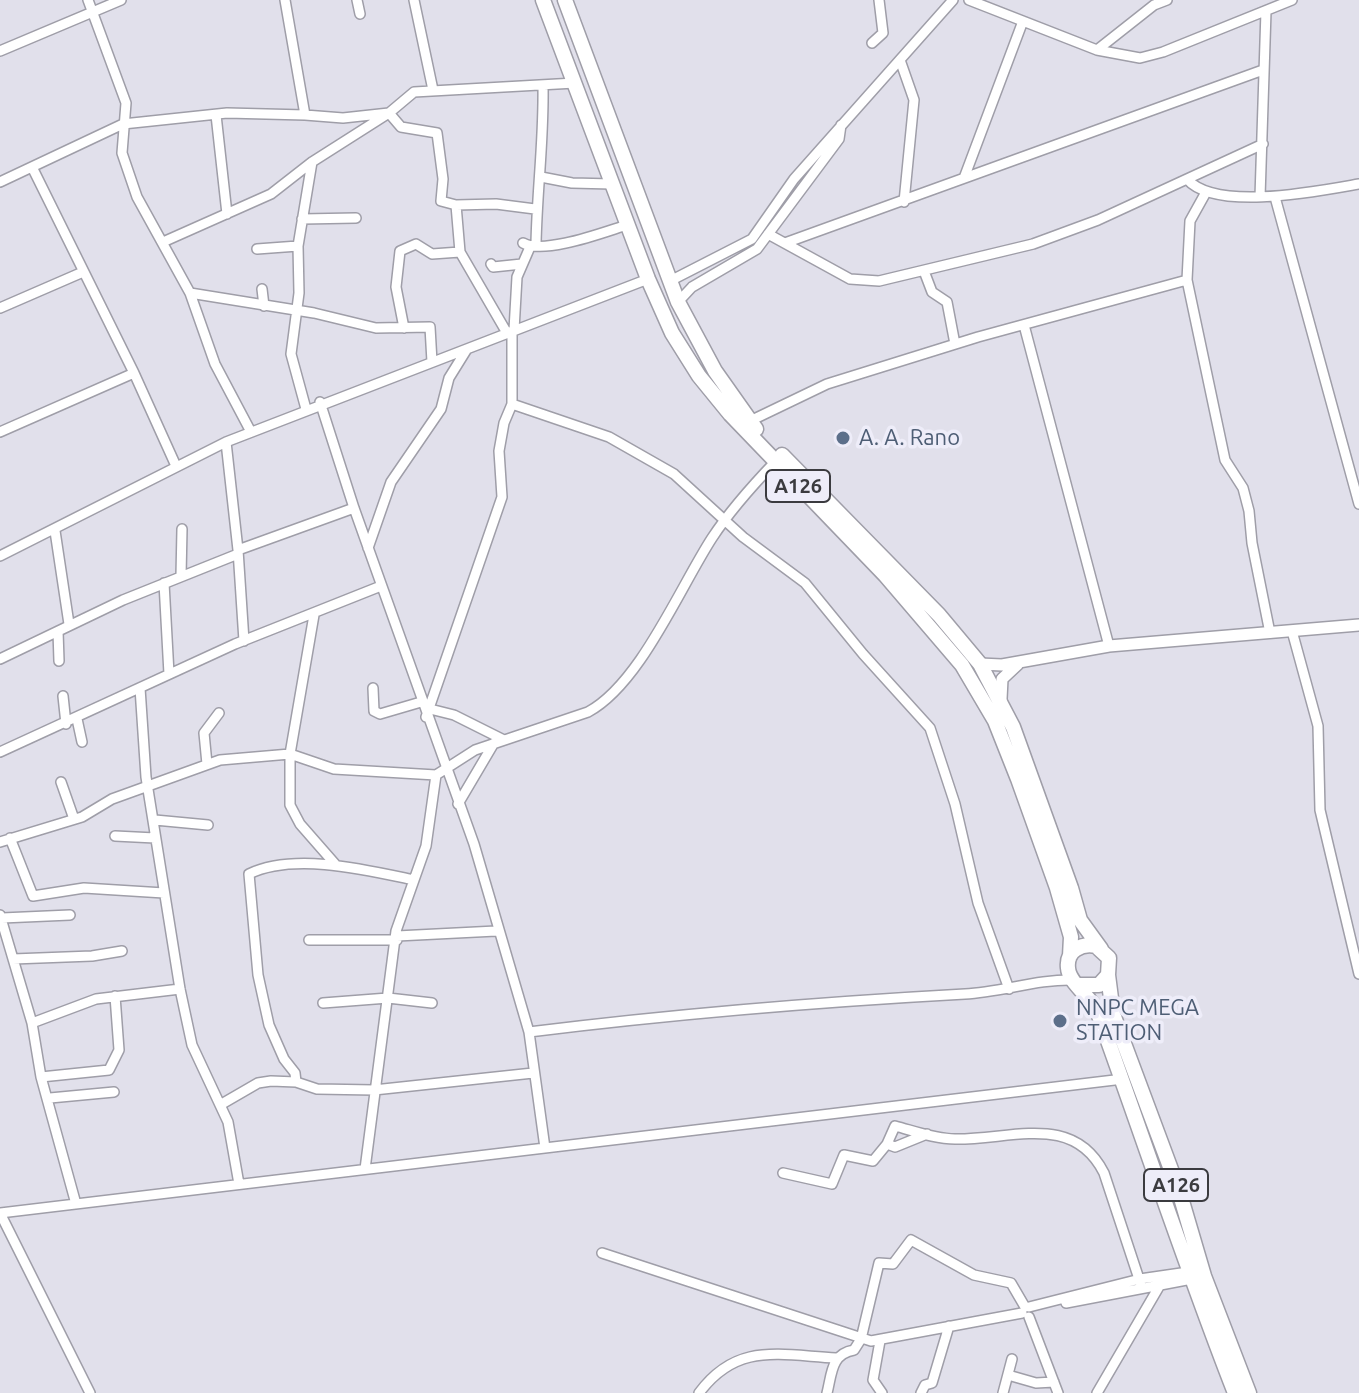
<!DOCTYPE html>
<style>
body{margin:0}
canvas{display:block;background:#e1e0eb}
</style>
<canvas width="1359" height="1393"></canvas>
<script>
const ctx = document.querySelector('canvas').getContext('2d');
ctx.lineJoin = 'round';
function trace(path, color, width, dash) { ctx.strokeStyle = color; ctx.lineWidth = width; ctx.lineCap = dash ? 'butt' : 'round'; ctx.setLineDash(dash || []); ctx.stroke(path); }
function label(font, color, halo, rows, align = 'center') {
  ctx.font = font + ' Ubuntu,sans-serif'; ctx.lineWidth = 7; ctx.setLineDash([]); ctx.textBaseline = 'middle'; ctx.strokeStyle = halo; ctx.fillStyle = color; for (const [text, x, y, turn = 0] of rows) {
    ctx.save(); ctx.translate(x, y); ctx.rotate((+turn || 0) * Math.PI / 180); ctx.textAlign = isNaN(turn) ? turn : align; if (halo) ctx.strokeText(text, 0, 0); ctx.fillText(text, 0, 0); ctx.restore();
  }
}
const minor = new Path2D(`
 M 88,0 L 126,103 L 122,153 L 137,197 L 190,293 L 215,364 L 251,432
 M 285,0 L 305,115 L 343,118 L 389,113 L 414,92 L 575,83
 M 357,0 L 360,14
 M 414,0 L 433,90
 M 969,0 L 1097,50 L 1140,58 L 1163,52 L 1292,0
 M 872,43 L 883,33 L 879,0
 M 1097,50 L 1154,5 L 1167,0
 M 0,51 L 121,0
 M 900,60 L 914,100 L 904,202
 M 216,115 L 227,214
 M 33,169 L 134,373
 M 541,177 L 572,183 L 612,184
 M 964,178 L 1023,21
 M 1187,179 L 1263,144
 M 0,182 L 123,124 L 227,113 L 305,115
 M 1205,194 L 1190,221 L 1187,280 L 1225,460 L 1243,488 L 1249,511 L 1252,543 L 1270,633
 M 1260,197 L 1266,11
 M 1275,197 L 1359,504
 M 456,205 L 460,252 L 507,333
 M 302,219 L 356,218
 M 768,234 L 850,279 L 879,281 L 1033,244 L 1098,220 L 1187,179 C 1215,212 1319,191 1359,184
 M 163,242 L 271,194 L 312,162 L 389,113 L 401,127 L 437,133 L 443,179 L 441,201 L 456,205 L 496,204 L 535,209
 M 523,243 C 544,255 604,232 627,225
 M 785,243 L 1263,70
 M 257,249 L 298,246
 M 491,264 L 493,267 L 522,264
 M 924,271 L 932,292 L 947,302 L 955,344
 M 670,281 L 752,239 L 794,179 L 953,0
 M 262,289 L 264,306
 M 190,293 L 314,313 L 376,328 L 430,327 L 432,362
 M 678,302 L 692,287 L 757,249 L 839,139 L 841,125
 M 0,308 L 83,272
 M 1024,325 L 1109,646
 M 404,328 L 396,287 L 400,251 L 416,244 L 432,254 L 460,252
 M 514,330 L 517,277 L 530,247 L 536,244 C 537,191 544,139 543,86
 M 320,402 L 354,508 L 474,844 L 529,1032 L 545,1148
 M 512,404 L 609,437 L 674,474 L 743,537 L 805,583 L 863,654 L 930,728 L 955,804 L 978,903 L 1009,989
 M 306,409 L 291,354 L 299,293 L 298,246 L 312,162
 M 750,421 L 827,384 L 978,337 L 1187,280
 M 0,432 L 134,373 L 176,466
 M 226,442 L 238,550 L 244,641
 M 55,531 L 69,624
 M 368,548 L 391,482 L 441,409 L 449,378 L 467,349
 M 238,550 L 354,508
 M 0,556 L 226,442 L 648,279
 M 181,576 L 182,529
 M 164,583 L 169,674
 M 314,615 L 290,754 L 290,805 L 300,824 L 335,864
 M 58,631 L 59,661
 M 1292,631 L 1318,726 L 1320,810 L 1359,974
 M 0,659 L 123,600 L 238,554
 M 140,688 L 146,777 L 180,989 L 192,1045 L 228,1122 L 239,1184
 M 373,688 L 374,711 L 380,714 L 421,702
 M 63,696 L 66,724
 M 426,708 L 454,715 L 504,740
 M 426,717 L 502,497 L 499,451 L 504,423 L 512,404 L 512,331
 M 77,719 L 82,742
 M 0,752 L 235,644 L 381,586
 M 207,764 L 204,733 L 219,713
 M 61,782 L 74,819
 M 458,804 L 494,743
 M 155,820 L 208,825
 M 115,836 L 155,838
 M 10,838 L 33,896 L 84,888 L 164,893
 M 0,842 L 82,817 L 112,799 L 220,760 L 290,754 L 334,769 L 436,775 L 475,750 L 588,712 C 640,684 679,589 712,538 C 731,509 752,486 775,462
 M 0,915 L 32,1023 L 41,1077 L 76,1204
 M 2,918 L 70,915
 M 397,936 L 496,931
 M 309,940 L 397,940
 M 13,959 L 92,956 L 122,951
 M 323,1003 L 388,998 L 432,1003
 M 32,1023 L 96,999 L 180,989
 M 529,1032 C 674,1014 819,1002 965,994 C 1002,992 1037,979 1074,980
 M 41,1077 L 109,1070 L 119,1050 L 115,996
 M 296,1082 L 295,1073 L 284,1059 L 269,1025 L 258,975 L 249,874 C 294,852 367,870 414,880
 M 50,1098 L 114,1092
 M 220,1105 L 258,1083 L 271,1081 L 296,1082 L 317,1089 L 374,1090 L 533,1073
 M 927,1134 L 895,1147 L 887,1144 L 895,1126 C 914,1131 935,1139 955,1139 C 1011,1140 1073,1112 1104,1173 L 1142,1288
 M 365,1169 L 396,931 L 426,846 L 436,775
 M 783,1173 L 832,1184 L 844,1155 L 873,1161 L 887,1144
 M 0,1213 L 1123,1079
 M 0,1213 L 90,1393
 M 602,1253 L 871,1341 L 1022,1313
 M 1066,1303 L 1197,1278
 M 1029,1307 L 1140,1279 L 1195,1271
 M 1029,1317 L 1058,1393
 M 880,1341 L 873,1380 L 882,1393
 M 1008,1375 L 1036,1383 L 1054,1382
 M 699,1393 C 737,1342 778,1355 836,1358
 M 827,1393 C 832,1373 831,1354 854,1350 L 861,1339 L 879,1263 L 893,1264 L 911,1240 L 974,1275 L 1011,1283 L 1025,1307
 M 921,1393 L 925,1385 L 932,1383 L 949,1326
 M 1003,1393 L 1012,1359
 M 1097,1393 L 1160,1285`);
const tertiary = new Path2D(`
 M 980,664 L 1002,665 L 1109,646 L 1359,625
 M 1001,699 L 1002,679 L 1018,664`);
const trunk = new Path2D(`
 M 543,0 L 648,279 L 672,333 L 699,376 L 730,414 L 885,575 L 962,665 L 995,721 L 1018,779 L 1057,888 L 1071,937 L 1070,956
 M 565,0 L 678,302 L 715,371 L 756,429
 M 782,455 L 939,615 L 980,664 L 1013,727 L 1071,888 L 1080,920 L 1101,949
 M 1108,975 L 1113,1014 L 1179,1191 L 1204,1276 L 1249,1393
 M 1079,985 L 1099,985 L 1108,975 L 1109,958 L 1096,946 C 1081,943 1066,951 1068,968 C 1069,984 1092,997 1098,1013 C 1144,1140 1186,1268 1235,1393`);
const markers = [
 [843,438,8,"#5c6f8a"],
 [1060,1021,8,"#5c6f8a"]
];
const shields = [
 [798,486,64],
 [1176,1185,64]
];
const shieldNames = [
 ["A126",798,486],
 ["A126",1176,1185]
];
const serviceNames = [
 ["A. A. Rano",859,438],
 ["NNPC MEGA",1076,1008],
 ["STATION",1076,1033]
];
trace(minor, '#9f9ea8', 12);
trace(tertiary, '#9f9ea8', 14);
trace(trunk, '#9f9ea8', 17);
trace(minor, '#fff', 9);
trace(tertiary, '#fff', 11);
trace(trunk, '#fff', 14);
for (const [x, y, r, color] of markers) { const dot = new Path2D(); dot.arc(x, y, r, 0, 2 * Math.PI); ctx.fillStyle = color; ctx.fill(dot); trace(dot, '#eeedf9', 3); }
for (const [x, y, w] of shields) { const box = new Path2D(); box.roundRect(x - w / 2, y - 16, w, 32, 6); ctx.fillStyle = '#eeedf9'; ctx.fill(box); trace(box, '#3b3b3f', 2); }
label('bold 20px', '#3b3b3f', null, shieldNames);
label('22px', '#4e5e75', '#eeedf9', serviceNames, 'left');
</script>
